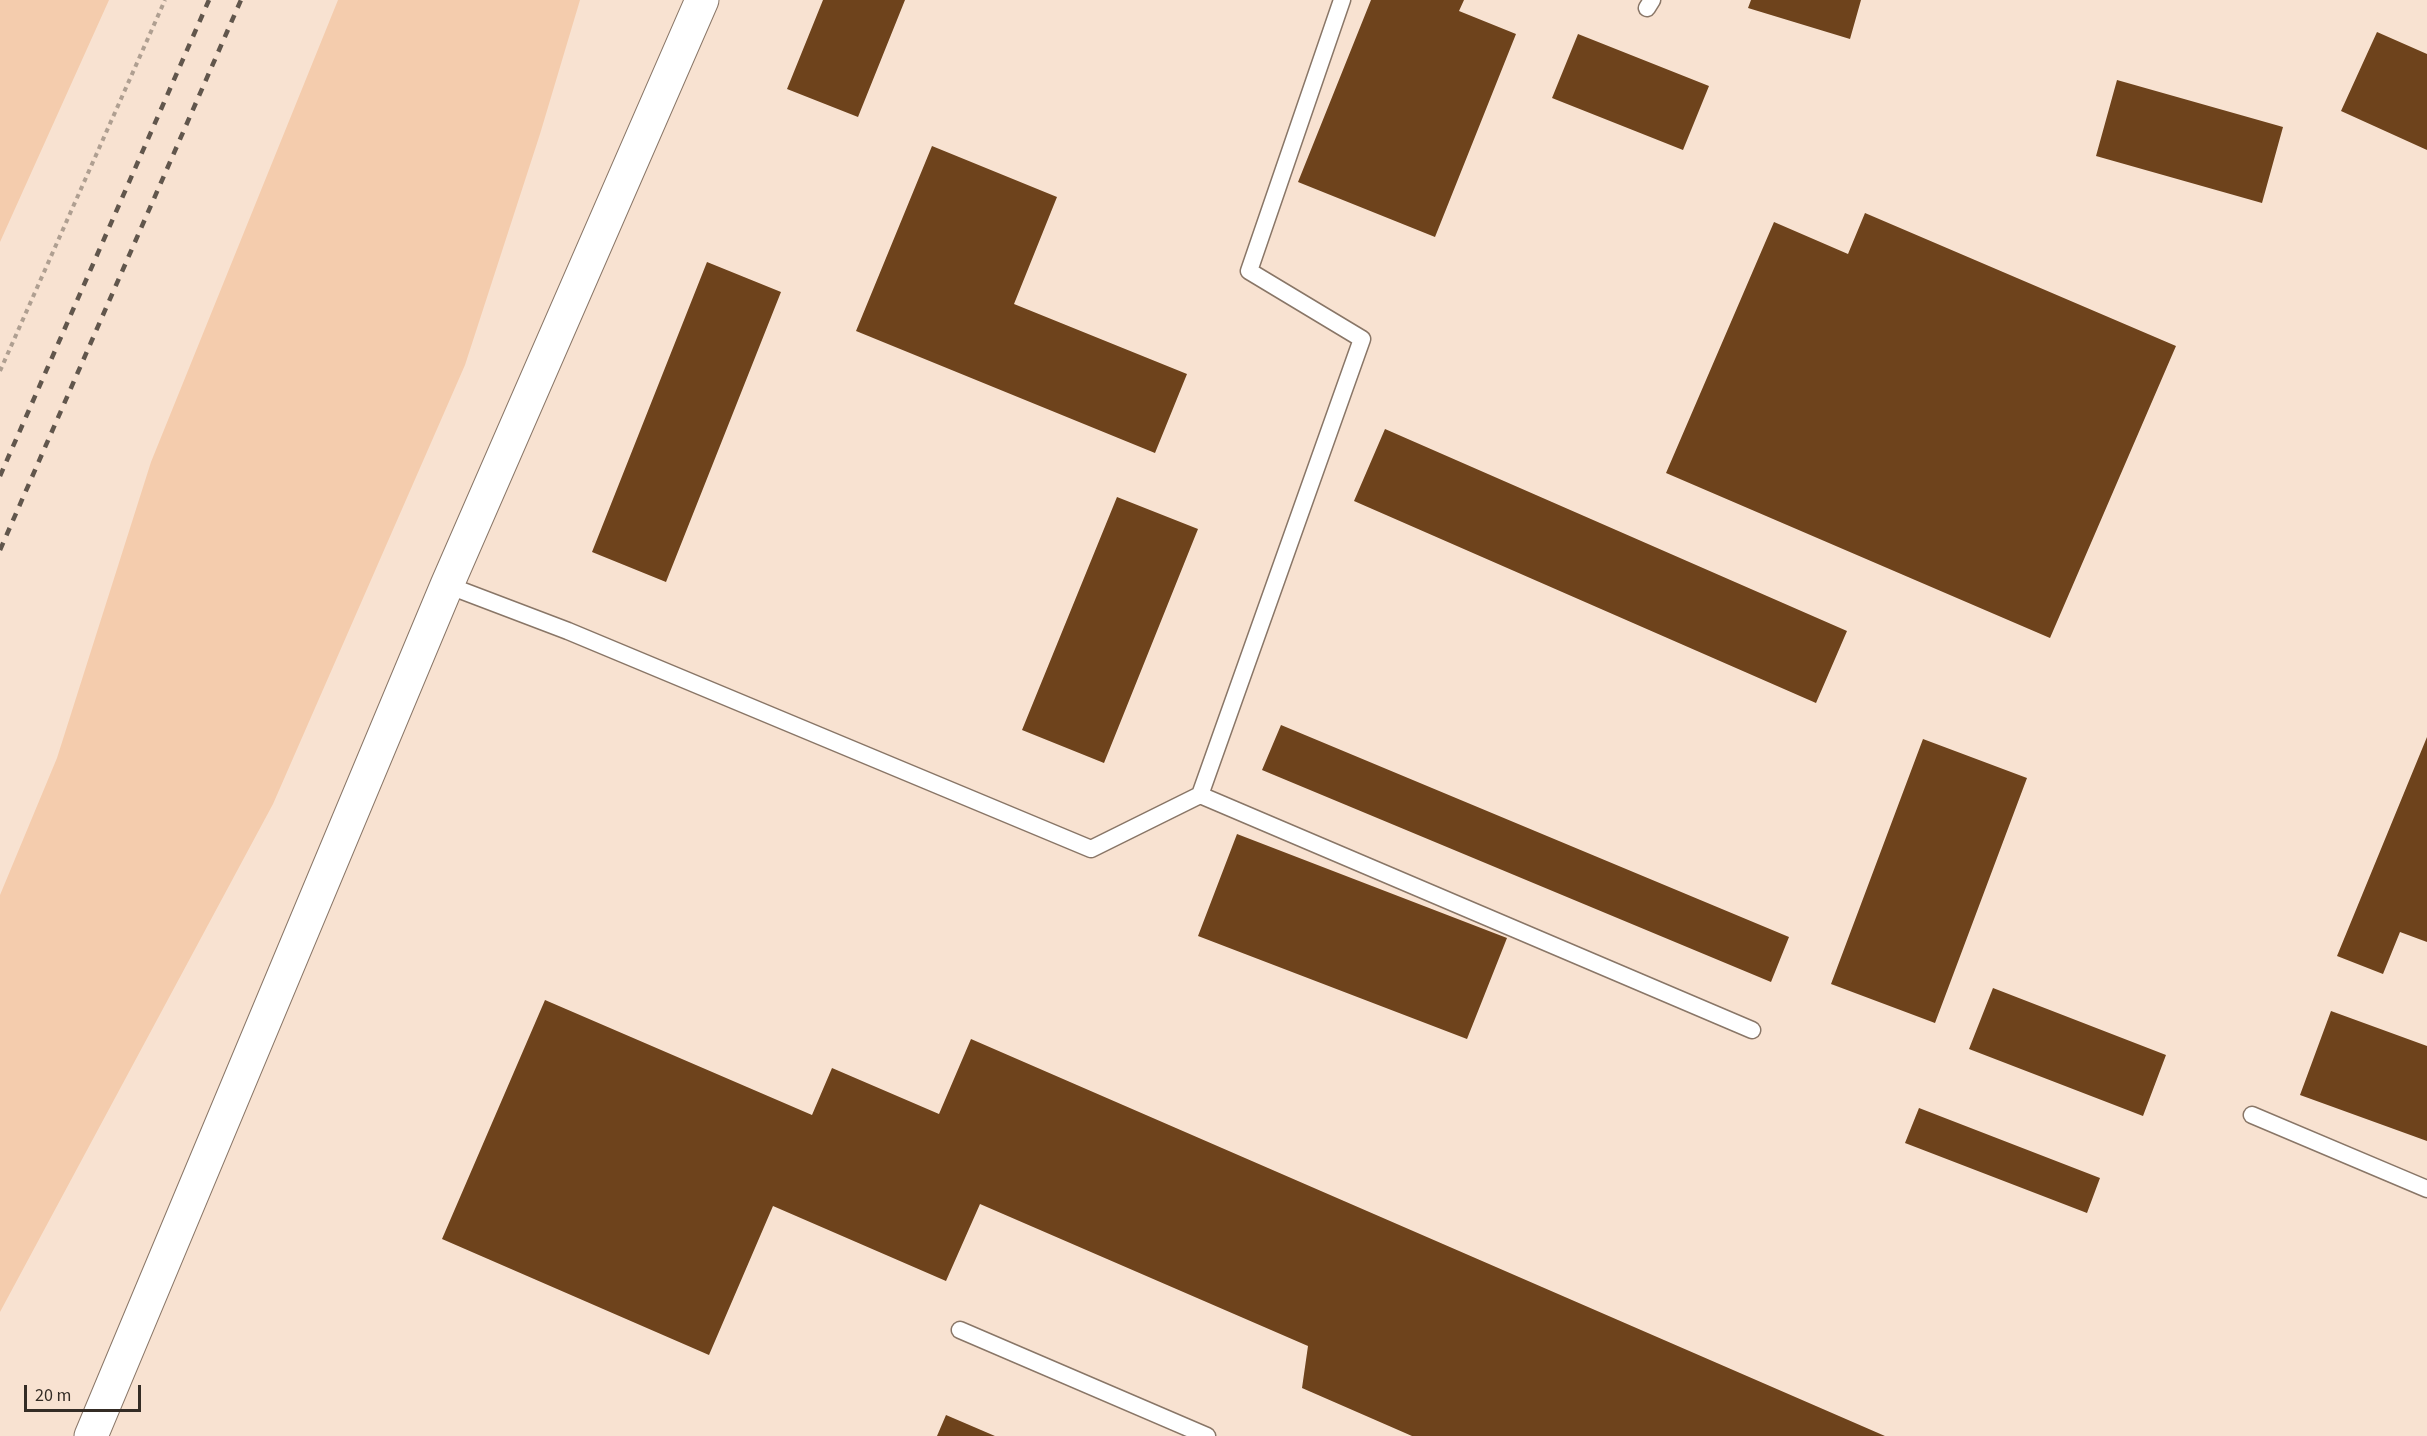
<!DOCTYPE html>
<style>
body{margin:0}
#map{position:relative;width:2427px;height:1436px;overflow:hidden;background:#f8e2d1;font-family:"Source Sans 3",sans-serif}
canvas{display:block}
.scale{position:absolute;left:24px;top:1385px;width:117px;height:27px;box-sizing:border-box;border:3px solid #342c25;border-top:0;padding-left:8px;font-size:18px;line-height:21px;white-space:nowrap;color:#342c25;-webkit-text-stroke:4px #f8e2d1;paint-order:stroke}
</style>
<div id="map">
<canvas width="2427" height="1436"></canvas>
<div class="scale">20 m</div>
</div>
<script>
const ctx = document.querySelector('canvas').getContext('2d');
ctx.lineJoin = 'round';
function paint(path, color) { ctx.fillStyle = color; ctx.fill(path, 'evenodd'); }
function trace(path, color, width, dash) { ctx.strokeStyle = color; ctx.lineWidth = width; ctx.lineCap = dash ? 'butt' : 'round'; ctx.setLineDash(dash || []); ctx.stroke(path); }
const green = new Path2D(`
 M 0,0 L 109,0 L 0,242 Z
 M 338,0 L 580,0 L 540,134 L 465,365 L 273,804 L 0,1312 L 0,895 L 57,758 L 151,462 Z`);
const building = new Path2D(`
 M 823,0 L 905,0 L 858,117 L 787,89 Z
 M 1371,0 L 1464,0 L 1459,11 L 1516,34 L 1435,237 L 1298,182 Z
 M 1751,0 L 1861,0 L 1850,39 L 1748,8 Z
 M 2377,32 L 2427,54 L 2427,150 L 2341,111 Z
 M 1578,34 L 1709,86 L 1683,150 L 1552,98 Z
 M 2117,80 L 2283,127 L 2262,203 L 2096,156 Z
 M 932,146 L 1057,197 L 1014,304 L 1187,374 L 1155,453 L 856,331 Z
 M 1865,213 L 2176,346 L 2050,638 L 1666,473 L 1774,222 L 1848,254 Z
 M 707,262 L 781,292 L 666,582 L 592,552 Z
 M 1385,429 L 1847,631 L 1816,703 L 1354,501 Z
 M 1117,497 L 1198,529 L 1104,763 L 1022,730 Z
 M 1281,725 L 1789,937 L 1771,982 L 1262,770 Z
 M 2427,737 L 2427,942 L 2400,932 L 2383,974 L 2337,956 Z
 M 1923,739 L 2027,778 L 1935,1023 L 1831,984 Z
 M 1237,834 L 1507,938 L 1467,1039 L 1198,936 Z
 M 1993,988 L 2166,1055 L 2143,1116 L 1969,1049 Z
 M 545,1000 L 812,1115 L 832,1068 L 939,1114 L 971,1039 L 1885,1436 L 1412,1436 L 1302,1388 L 1308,1346 L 980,1204 L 946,1281 L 773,1206 L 709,1355 L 442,1239 Z
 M 2331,1011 L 2427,1046 L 2427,1141 L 2300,1095 Z
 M 1919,1108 L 2100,1178 L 2087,1213 L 1905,1143 Z
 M 946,1415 L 995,1436 L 937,1436 Z`);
const path = new Path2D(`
 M 0,371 L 165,0`);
const lane = new Path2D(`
 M 1647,8 L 1652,0
 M 447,585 L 568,631 L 1091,849 L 1200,795 L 1362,339 L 1249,271 L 1342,0
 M 1200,795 L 1752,1030
 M 2252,1115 L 2427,1189
 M 960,1330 L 1207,1436`);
const street = new Path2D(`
 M 91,1436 L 447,585 L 702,0`);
const rail = new Path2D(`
 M 0,476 L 209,0
 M 0,550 L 241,0`);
paint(green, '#f4ccad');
paint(building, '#6e431c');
trace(lane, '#897667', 19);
trace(street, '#897667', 35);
trace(path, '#af9f91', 4, [4.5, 4.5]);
trace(lane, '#fff', 16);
trace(street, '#fff', 33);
trace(rail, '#61564c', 4.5, [8, 8]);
</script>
